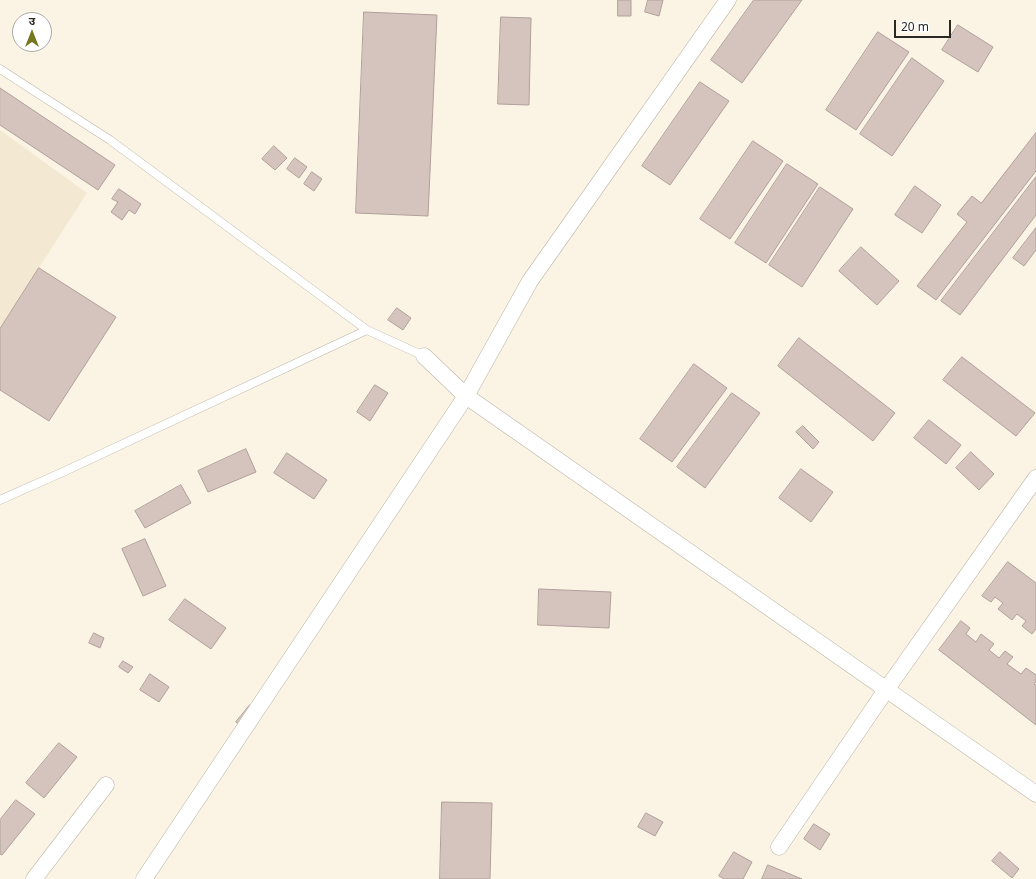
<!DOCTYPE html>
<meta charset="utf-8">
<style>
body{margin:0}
#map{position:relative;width:1036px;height:879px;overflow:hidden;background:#fbf4e5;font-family:"Noto Sans","Noto Sans Devanagari",sans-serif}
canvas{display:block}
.north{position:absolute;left:12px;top:12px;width:40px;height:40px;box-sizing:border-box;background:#fff;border:1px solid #aaa9a7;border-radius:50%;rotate:0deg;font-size:11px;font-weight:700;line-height:16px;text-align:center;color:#2b2823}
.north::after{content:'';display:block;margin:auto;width:14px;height:18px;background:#757820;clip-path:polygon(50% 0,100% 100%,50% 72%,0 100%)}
.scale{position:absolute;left:894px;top:20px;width:57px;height:18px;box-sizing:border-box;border:2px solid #2b2823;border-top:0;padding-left:5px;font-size:12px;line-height:14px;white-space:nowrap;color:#2b2823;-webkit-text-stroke:3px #fff;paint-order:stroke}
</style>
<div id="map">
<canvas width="1036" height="879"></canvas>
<div class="north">उ</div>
<div class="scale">20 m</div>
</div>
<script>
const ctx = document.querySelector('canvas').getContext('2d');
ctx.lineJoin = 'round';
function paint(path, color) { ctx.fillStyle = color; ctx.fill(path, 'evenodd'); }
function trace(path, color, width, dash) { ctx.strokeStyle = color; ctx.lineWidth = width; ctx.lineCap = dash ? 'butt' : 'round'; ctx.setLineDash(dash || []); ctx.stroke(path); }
const built = new Path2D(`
 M 0,130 L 87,193 L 0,329 Z`);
const building = new Path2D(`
 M 618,0 L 631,0 L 631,16 L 618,16 Z
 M 648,0 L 663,0 L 659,16 L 645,12 Z
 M 754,0 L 802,0 L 742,83 L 711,60 Z
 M 364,12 L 437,15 L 428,216 L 356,213 Z
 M 501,17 L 531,18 L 529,105 L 498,104 Z
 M 958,25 L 993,47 L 978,72 L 942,50 Z
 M 878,32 L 909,52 L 856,130 L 826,110 Z
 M 912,58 L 944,81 L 892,156 L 860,134 Z
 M 700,82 L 729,101 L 670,185 L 642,166 Z
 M 0,88 L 115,165 L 98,190 L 0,125 Z
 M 1036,133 L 1036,171 L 936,300 L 917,286 L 967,222 L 957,214 L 972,196 L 981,203 Z
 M 753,141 L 783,161 L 730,239 L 700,219 Z
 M 274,146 L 287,158 L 275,170 L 262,159 Z
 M 295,158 L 307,167 L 299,178 L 287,169 Z
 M 787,164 L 818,184 L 766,263 L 735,243 Z
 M 312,172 L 322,179 L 314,191 L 304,184 Z
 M 1036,177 L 1036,215 L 960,315 L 941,301 Z
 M 915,186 L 941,205 L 922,233 L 895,215 Z
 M 820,187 L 853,209 L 802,287 L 769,265 Z
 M 119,189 L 141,204 L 135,214 L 129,210 L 122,220 L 111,212 L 118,202 L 112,199 Z
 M 1036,228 L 1036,250 L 1024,266 L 1013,258 Z
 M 861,247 L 899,281 L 877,305 L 839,271 Z
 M 39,268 L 116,317 L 49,421 L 0,390 L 0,329 Z
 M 397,308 L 411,318 L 403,330 L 388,320 Z
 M 799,338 L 895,413 L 873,441 L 778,366 Z
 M 962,357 L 1035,413 L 1016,436 L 943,380 Z
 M 694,364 L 727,388 L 672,462 L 640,439 Z
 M 375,385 L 388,393 L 370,421 L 357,412 Z
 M 732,393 L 760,413 L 705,488 L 677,467 Z
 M 929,420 L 961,445 L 946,464 L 914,438 Z
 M 803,426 L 819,442 L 813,449 L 796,432 Z
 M 246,449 L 256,472 L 208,492 L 198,471 Z
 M 971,452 L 994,474 L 979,490 L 956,468 Z
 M 287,453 L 327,480 L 314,499 L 274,473 Z
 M 801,469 L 833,492 L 811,522 L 779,498 Z
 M 181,485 L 191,503 L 145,528 L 135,511 Z
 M 145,539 L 166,586 L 143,596 L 122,549 Z
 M 1008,562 L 1036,583 L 1036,629 L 1032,634 L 1022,626 L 1026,621 L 1017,614 L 1012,620 L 998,609 L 1003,603 L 995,597 L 991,602 L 982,596 Z
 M 539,589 L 611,592 L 609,628 L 538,625 Z
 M 185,599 L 226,628 L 211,649 L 169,620 Z
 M 961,621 L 970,628 L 966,634 L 976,642 L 981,634 L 994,644 L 989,650 L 999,658 L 1005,651 L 1013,657 L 1007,664 L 1021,674 L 1026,668 L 1036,675 L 1036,682 L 1034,684 L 1036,685 L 1036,725 L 939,650 Z
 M 94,633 L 104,638 L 100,648 L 89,643 Z
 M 123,661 L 133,667 L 128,673 L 119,667 Z
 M 150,674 L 169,687 L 159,702 L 140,690 Z
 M 250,705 L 254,709 L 241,726 L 236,722 Z
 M 59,743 L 77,757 L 44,798 L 26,783 Z
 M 16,800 L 35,814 L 2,855 L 0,854 L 0,820 Z
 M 442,802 L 492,803 L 490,879 L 440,879 Z
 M 646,813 L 663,822 L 655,836 L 638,827 Z
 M 814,824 L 830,834 L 820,850 L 804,839 Z
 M 734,852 L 752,862 L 743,879 L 724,879 L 719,876 Z
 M 1000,852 L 1019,869 L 1012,878 L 992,861 Z
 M 768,865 L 802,879 L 762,879 Z`);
const lane = new Path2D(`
 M 0,69 L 110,140 L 367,330 L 424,356
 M 0,500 L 63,472 L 367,330`);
const street = new Path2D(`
 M 424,356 L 466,396 L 1036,794
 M 779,847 L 886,690 L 1036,478
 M 34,879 L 106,785
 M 144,879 L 466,396 L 530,281 L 728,0`);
paint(built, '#f3e9d3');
paint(building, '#d5c4be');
trace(building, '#b09f9a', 1);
trace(lane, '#bab3a5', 9);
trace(street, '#bab3a5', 17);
trace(lane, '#fff', 8);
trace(street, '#fff', 16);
</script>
